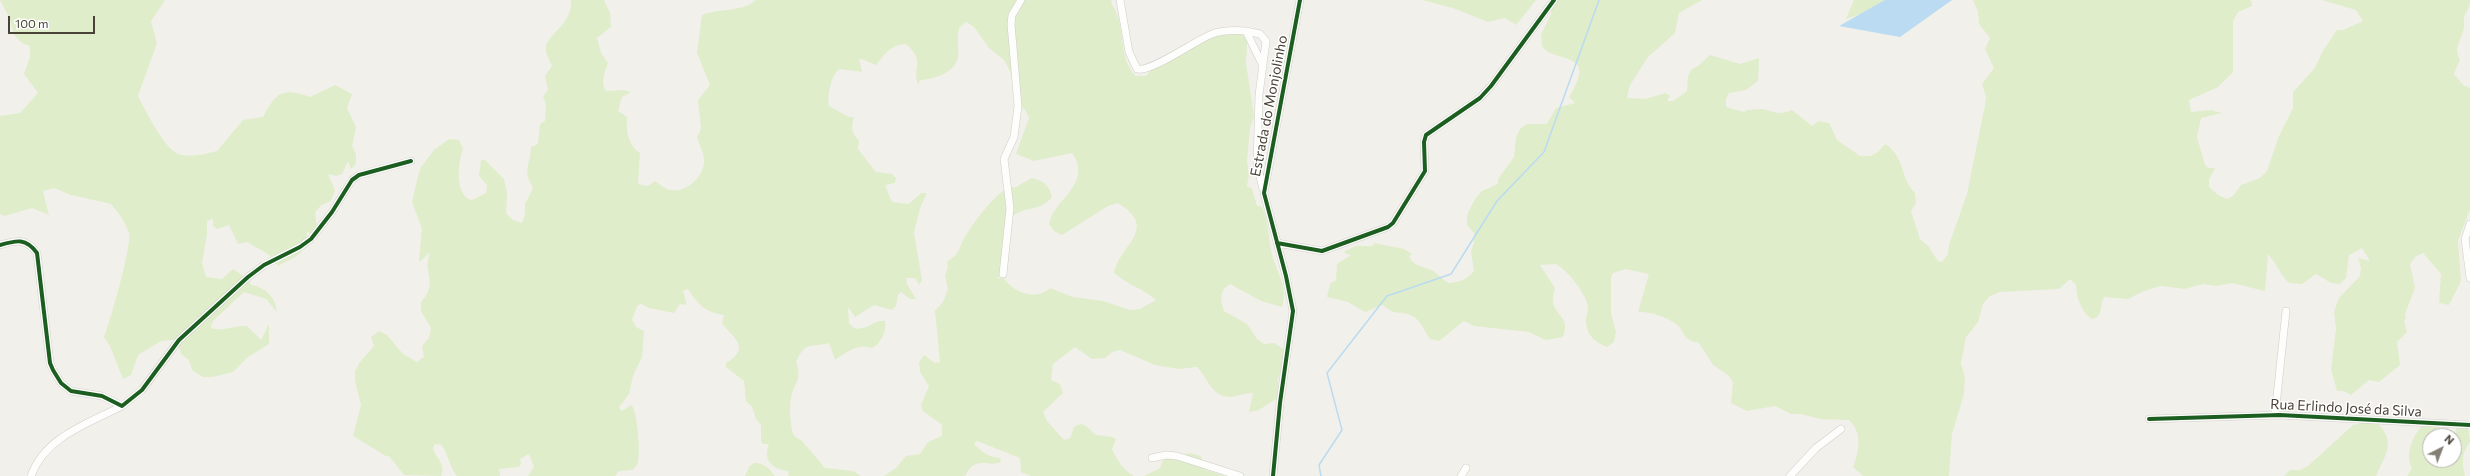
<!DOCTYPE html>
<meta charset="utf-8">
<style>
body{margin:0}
#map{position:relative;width:2470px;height:476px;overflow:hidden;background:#f2f0eb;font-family:Commissioner,sans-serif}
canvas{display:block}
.north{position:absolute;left:2422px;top:428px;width:40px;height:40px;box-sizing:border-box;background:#fff;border:1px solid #b6b3af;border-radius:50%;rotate:42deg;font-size:11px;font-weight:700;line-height:16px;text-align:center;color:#494236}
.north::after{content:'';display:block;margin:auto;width:14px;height:18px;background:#847f75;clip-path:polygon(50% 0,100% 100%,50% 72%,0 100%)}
.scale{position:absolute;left:8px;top:16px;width:87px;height:18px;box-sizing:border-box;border:2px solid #494236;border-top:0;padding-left:5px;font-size:12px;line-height:14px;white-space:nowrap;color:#494236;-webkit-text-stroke:3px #fff;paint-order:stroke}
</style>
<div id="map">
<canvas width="2470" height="476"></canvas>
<div class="north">N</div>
<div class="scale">100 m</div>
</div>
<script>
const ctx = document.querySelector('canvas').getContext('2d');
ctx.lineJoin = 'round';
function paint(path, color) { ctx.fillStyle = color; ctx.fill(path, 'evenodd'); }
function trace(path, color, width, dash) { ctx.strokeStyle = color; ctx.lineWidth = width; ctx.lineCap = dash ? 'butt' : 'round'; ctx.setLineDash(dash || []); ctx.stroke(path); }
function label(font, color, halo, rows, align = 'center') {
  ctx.font = font + ' Commissioner,sans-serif'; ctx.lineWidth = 3; ctx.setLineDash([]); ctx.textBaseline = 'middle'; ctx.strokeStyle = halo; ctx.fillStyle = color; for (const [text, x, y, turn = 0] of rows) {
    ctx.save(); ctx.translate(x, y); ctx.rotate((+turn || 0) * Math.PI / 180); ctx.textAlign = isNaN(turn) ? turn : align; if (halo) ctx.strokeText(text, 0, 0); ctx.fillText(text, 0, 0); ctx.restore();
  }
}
const green = new Path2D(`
 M 0,0 L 165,0 L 151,21 L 157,43 L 138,96 C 145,110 164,148 178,154 C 189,158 206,154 217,151 L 243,120 L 263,117 C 276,92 283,87 310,97 L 335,85 L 352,94 L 347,108 L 356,127 L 352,146 L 356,154 L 356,164 L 351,169 L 348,161 L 342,174 L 336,176 L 328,174 L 335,190 L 331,201 L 321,205 L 315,213 L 318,235 L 307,232 C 306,255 297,256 278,266 C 270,252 260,250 247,242 L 238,244 L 229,225 L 217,229 L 213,226 L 213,219 L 207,221 L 207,235 L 202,263 L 206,277 L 222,279 L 233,269 L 249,280 L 251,285 C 266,288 275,296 277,312 L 266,299 L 244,292 L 212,322 L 211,328 C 223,332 234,325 247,326 L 261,340 L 269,324 L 269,344 L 248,357 L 233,372 L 213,377 L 203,377 L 192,370 L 189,360 L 182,355 L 176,340 L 161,341 L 138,355 L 131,375 L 123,379 L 110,346 L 104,337 C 110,323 132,245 129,233 C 126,223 118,212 111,204 L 71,195 L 54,188 L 43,191 L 49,215 L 32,208 L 4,216 L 0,214 L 0,116 L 20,113 L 38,93 L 24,74 L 30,57 L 30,46 L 22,43 L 14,35 L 10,19 Z
 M 571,0 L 604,0 L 610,13 L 611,27 L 597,38 L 601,53 L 608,63 C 605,72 600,82 606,91 L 623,90 L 631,92 L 622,97 L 618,111 L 627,117 C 626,129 628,146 640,153 L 638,184 L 648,186 L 655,181 C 660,184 666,190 671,190 C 686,193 703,177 704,163 C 705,154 699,145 697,137 L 701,129 L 698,100 L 710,85 L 697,53 L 702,15 C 719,8 741,13 756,0 L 1112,0 L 1111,3 C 1128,26 1116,57 1136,76 L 1146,76 L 1153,68 C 1179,54 1212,26 1243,35 L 1247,41 L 1246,63 L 1254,116 L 1250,128 L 1247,162 L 1249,175 L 1247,186 L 1252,189 L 1257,206 L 1262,207 C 1269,223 1268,234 1271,250 C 1275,271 1289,285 1282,307 L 1261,301 L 1230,284 C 1219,292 1220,298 1224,311 L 1247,324 L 1257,339 L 1264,344 L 1274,343 L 1289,353 L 1278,378 L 1279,397 L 1259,410 L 1249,412 L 1253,393 C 1245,393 1238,396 1231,397 C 1211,397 1208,378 1197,367 L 1179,369 L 1155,365 L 1120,350 L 1112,352 L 1105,358 L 1092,359 L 1075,347 L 1053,364 L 1051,380 L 1060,384 L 1063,393 L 1043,412 L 1047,421 L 1064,440 L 1070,438 L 1074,427 C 1084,419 1089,430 1096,435 L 1112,437 L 1116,439 L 1112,449 C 1117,460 1123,470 1134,476 L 1031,476 L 1021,472 L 1020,458 L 977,441 L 974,444 C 982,452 988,457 1000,458 L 1001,462 C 987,468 976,454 965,476 L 884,476 L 896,468 L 906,456 L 920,454 L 928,442 L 942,436 L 942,425 L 923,411 L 921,405 L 929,386 L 920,372 L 919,363 L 924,355 L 935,363 L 940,362 L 935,311 L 943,302 L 948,289 L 945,276 L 948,267 L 947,262 C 963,251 957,249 966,235 C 977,218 990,200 1007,188 L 1016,187 L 1032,178 C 1044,181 1049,185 1052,197 C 1043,207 1038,207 1025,210 C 999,216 1003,245 1006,265 L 997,279 L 1003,277 C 1012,292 1036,302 1050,288 L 1073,297 L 1103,301 L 1130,310 L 1140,309 L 1156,300 C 1143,288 1127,285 1114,273 C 1120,244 1160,229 1118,203 L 1108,206 L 1062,235 L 1054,231 L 1049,224 C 1050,220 1052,214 1055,210 C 1068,192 1089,177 1072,153 L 1034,161 L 1016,154 L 1029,118 L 1025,110 L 1017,103 L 1011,73 L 1004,60 L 989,48 L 974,27 L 966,22 L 959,28 C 957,38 959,47 958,57 C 955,73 934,79 920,80 L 918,85 C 912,64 926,63 906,44 C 890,45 885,54 876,65 L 859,58 L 862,72 L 840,69 C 831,73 827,97 829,106 L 849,117 L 854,117 C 851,127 851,133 859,141 L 858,149 L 876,172 L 892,174 L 896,178 L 895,183 L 885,185 L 892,202 L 909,204 L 921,193 L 927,193 L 920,208 L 914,233 L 922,280 L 919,285 L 915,278 L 906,278 L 907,284 L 916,299 L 910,299 L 901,292 L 898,295 L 896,306 L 892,310 L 874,305 L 855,317 L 848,307 L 849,323 C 860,338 872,319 885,321 C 887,331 881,344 872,348 C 856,344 849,351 835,360 L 829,343 C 810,348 806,340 796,362 C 803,381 794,382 791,398 C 789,407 790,428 794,436 L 802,441 L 825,468 L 853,471 L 861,476 L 788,476 L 789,471 C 771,469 763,460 769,444 L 763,444 L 761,441 L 761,425 L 756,419 L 752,407 L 746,401 L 744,381 L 726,367 L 726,363 C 750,349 736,339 722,324 L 724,315 C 706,313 697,304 688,289 L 683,291 L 687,305 L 680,304 L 674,313 L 649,308 L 641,304 L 637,306 L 632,320 L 636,327 L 644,331 L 642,357 L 633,376 L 629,394 L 619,407 L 622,411 L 631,405 C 638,410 640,452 638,462 C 637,465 635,468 632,470 L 619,471 L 615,476 L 528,476 L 534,467 L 529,454 L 520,459 L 521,464 L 519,467 L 499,469 L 500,476 L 457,476 C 449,467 449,454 441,445 L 435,444 L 433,448 C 435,457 447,465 441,476 L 404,475 L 389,456 L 386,456 L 353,436 L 361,405 L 355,381 L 355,371 L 360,362 L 374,346 L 371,337 L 379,331 L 387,335 L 403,354 L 417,362 L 424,357 L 422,346 L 429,338 L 431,328 L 421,311 L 421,302 C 431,291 431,284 428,270 C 426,265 429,257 430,252 L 420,262 L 419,260 L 422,229 L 412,202 L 417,180 L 421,167 L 434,150 L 449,139 L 459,140 L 463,149 C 458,162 454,196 472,200 L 486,193 L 487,185 L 479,176 L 481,160 L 485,160 L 504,179 L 507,193 L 506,213 L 513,220 L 522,223 L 525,214 L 525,204 L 533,188 C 522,170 530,166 531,147 L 538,144 L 540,124 L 545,121 L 546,105 L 543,96 L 548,90 L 545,76 L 552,66 L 546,53 L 546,45 C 554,29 572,23 571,0 Z
 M 1422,0 L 1536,0 L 1516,25 L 1505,18 L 1488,22 L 1453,8 Z
 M 1552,0 L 1702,0 L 1679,13 L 1675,33 L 1648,57 L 1630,85 L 1627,98 L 1645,99 L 1666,93 L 1670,96 L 1667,101 L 1673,101 L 1687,91 L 1688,76 L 1692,69 L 1698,66 L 1710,55 L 1740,64 L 1759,58 L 1758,81 L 1746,90 L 1729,93 L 1726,99 L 1726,107 L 1744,112 L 1747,110 C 1753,110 1761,108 1767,110 C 1777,113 1781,115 1792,110 L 1812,126 L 1819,121 L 1829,123 L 1837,140 L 1860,156 L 1870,156 L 1878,152 L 1885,144 C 1905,156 1900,178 1915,193 L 1916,203 L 1911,211 L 1920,239 L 1929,247 L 1938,261 L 1942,262 L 1948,254 L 1949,245 L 1967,194 L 1985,105 L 1986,97 L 1982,84 L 1994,68 L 1985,49 L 1990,38 L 1979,24 L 1978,12 L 1973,0 L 2251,0 L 2252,6 L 2238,12 L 2233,21 L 2233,72 L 2218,87 L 2189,100 L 2191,112 L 2211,110 L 2222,113 L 2201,118 L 2197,137 L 2205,165 L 2208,168 L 2215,168 L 2209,180 L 2209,187 L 2218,195 L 2227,199 L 2233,196 L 2241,185 L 2260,178 L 2267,171 L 2279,136 L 2293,108 L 2293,92 L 2314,69 L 2324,49 L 2337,30 L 2343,30 L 2363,21 L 2356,10 L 2322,0 L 2470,0 C 2470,8 2466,11 2464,18 C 2463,21 2465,25 2464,28 C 2462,39 2453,48 2460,59 L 2454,74 L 2463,85 L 2470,88 L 2470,209 L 2458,241 L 2461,281 L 2449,305 L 2439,303 L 2441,274 L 2423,253 L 2415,257 L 2410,264 L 2415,288 L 2405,314 L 2406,319 L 2404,320 L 2407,332 L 2397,342 L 2400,365 L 2379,382 L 2369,380 L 2351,395 L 2343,391 L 2337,391 L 2331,369 L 2336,329 L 2334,312 L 2339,298 L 2360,276 L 2361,268 L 2358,258 L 2370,261 L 2362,248 L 2349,255 L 2346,278 L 2340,284 L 2331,283 L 2316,274 L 2302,284 L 2289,283 C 2280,274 2276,263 2268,254 L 2265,291 L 2232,283 L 2216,286 L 2203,284 L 2184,289 L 2161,286 L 2144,291 L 2128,299 L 2104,297 C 2099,306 2104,318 2091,319 C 2080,308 2077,300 2076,285 L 2070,279 L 2059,289 L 1999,292 L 1990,296 L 1983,304 L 1978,322 L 1966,337 L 1961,363 L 1965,378 L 1964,394 L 1952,434 L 1949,476 L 1863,476 L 1853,467 C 1859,451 1863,433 1849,420 L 1820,419 L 1801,414 L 1791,414 L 1775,406 L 1747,411 L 1731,403 L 1733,382 L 1728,375 L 1713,365 L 1699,343 C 1680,339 1687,333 1676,324 C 1668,317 1648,311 1638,312 L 1649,274 L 1626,269 L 1613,273 L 1611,278 L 1611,313 L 1616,332 L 1614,342 L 1607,347 C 1594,342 1586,334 1586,320 C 1586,316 1588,312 1588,308 C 1587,294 1568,271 1556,264 L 1540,265 L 1555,288 C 1545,316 1573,312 1563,337 L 1546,340 L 1529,332 L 1474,326 L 1464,321 L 1439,341 L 1430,339 C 1424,331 1421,320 1412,316 C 1402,310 1396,317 1383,305 L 1365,312 L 1348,302 L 1327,297 L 1330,284 L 1336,280 L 1337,264 L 1351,255 L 1344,253 L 1345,251 L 1356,246 L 1373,246 L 1374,243 L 1404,249 L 1412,254 L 1409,256 C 1413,267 1424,266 1433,271 C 1438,274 1443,280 1448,283 C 1460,282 1466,280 1474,271 L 1471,251 L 1474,243 L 1474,233 L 1467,225 L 1467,215 L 1475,199 L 1482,191 L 1498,184 L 1498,179 L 1514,157 L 1516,137 L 1520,129 L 1527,124 L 1547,124 L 1556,108 L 1575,103 L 1569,97 C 1600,49 1553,64 1542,46 L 1541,35 L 1551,14 Z
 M 1854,0 L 1901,0 L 1846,19 Z
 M 2374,420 C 2398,441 2386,453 2376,476 L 2284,476 L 2290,470 L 2300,470 L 2308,466 L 2353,425 Z
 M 2468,423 L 2470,442 C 2461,454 2462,463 2465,476 L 2407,476 L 2412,469 C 2405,456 2412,437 2421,427 C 2434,425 2440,426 2450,436 L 2430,436 L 2430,460 L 2454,460 L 2456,428 Z
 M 1189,453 L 1201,456 L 1204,469 L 1225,476 L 1144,476 L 1160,468 L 1164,458 L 1181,458 Z
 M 754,463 C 763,462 770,469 775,476 L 745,476 L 749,467 Z`);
const water = new Path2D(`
 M 1885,0 L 1952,0 L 1900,37 L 1839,26 Z`);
const stream = new Path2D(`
 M 1321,476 L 1319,465 L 1342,430 L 1327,373 L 1387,296 L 1451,274 L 1497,201 L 1544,152 L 1599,0`);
const minor = new Path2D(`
 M 1120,0 L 1129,52 L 1137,69 C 1150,73 1196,40 1212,34 C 1223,30 1235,30 1246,31 L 1263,66
 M 1246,31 L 1260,34 L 1266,41 L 1259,95 L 1257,165 L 1263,189
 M 2470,224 L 2465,239 L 2470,278
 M 1277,243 L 1322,251 L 1388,227 L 1393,223 L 1425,171 L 1424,142 L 1426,135 L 1480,98 L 1491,86 L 1554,0
 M 0,245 C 17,240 26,238 37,253 L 50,363 L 53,370 L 61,383 L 71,391 L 102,396 L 122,406 L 142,390 L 179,340 L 248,277 L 264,265 L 300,247 L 311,239 L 332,212 L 352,180 L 359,175 L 411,161
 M 1003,274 L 1010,208 L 1004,159 L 1014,137 L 1018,106 L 1011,24 L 1012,15 L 1021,0
 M 2275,415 L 2286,311
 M 2149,419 L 2280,415 L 2470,425
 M 1152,458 L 1166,455 L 1177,456 L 1240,476
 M 31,476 C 45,437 87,424 122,406
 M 1273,476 L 1280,403 L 1293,311 L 1286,276 L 1264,193 L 1300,0
 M 1461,476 L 1466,468
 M 1790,476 L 1816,448 L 1841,429`);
const cycleway = new Path2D(`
 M 1277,243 L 1322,251 L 1388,227 L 1393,223 L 1425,171 L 1424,142 L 1426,135 L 1480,98 L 1491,86 L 1554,0
 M 0,245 C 17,240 26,238 37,253 L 50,363 L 53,370 L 61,383 L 71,391 L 102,396 L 122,406 L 142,390 L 179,340 L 248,277 L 264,265 L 300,247 L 311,239 L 332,212 L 352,180 L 359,175 L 411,161
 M 2149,419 L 2280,415 L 2470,425
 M 1273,476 L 1280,403 L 1293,311 L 1286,276 L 1264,193 L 1300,0`);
const streetNames = [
 ["Estrada do Monjolinho",1269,106,-79],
 ["Rua Erlindo José da Silva",2346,408,3]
];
paint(green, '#dfedca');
paint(water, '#badbf1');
trace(stream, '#badbf1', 1.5);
trace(minor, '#d0cec8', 8);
trace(minor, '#fdfdfc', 7);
trace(cycleway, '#1b5e20', 4);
label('14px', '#494236', '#fff', streetNames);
</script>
